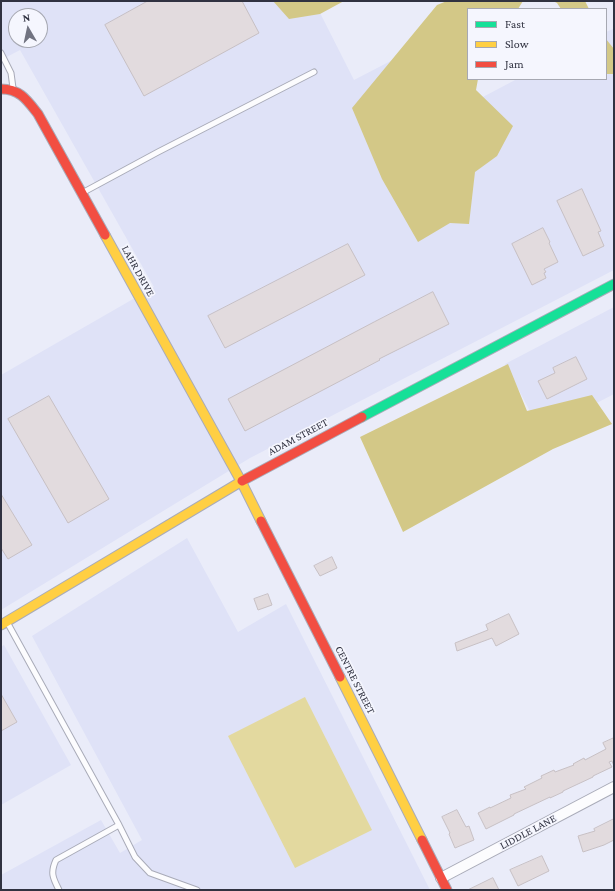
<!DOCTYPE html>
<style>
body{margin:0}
#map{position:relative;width:615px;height:891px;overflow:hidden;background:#eaecf9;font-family:"Crimson Pro",serif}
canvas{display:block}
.frame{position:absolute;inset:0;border:2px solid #303241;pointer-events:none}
.legend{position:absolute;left:467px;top:8px;width:140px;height:72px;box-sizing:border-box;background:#f5f6fe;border:1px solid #a6a8b2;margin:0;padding:5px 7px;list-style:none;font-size:12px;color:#303241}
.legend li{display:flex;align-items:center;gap:8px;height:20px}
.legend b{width:20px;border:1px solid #a6a8b2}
.north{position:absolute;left:8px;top:8px;width:40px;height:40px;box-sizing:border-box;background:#f5f6fe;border:1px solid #a6a8b2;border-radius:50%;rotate:351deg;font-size:11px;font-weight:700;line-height:16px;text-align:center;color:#303241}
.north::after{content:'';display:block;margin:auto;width:14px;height:18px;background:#717381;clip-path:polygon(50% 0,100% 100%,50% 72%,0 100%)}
</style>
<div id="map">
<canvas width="615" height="891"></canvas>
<div class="frame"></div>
<ul class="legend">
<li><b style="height:5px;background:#16e098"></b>Fast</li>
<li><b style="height:5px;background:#ffcf43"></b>Slow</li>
<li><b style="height:5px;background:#f24e42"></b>Jam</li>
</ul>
<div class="north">N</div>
</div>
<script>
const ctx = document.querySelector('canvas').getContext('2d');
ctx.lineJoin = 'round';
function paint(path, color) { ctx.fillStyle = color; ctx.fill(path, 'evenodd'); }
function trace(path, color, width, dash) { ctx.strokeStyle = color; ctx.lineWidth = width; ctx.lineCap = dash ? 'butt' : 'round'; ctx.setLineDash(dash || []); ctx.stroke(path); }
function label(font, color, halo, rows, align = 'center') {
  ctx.font = font + ' "Crimson Pro",serif'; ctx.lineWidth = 3.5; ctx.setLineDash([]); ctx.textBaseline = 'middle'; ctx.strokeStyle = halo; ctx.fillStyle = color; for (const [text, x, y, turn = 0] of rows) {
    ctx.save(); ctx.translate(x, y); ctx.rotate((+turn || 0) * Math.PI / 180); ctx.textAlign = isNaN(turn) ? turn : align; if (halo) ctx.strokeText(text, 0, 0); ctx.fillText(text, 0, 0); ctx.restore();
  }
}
const built = new Path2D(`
 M 1,1 L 314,1 L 354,80 L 408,52 L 443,118 L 517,79 L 606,79 L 606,32 L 613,29 L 614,31 L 614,270 L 250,458 L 1,610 L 1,375 L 154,287 L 20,50 L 1,60 ZM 16,16 L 40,16 L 40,40 L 16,40 Z
 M 614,307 L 614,394 L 541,432 L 505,364 Z
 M 187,538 L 238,632 L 286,604 L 430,890 L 1,890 L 1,875 L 101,820 L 120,853 L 142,840 L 32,636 Z
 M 4,645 L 71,765 L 1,805 L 1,647 Z`);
const green = new Path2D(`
 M 305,697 L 372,830 L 295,868 L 228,736 Z`);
const forest = new Path2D(`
 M 273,1 L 344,1 L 320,14 L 289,19 Z
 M 447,1 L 523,1 L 518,9 L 468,9 L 468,79 L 478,79 L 476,90 L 513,126 L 497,156 L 475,172 L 469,224 L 450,223 L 418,242 L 382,179 L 352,108 L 437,5 Z
 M 553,1 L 585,1 L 589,9 L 561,9 L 557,3 Z
 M 606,39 L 614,49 L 614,74 L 606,74 Z
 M 508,364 L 527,411 L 592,395 L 612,424 L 553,449 L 403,532 L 360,437 Z`);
const building = new Path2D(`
 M 148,1 L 242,1 L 259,33 L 144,96 L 105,25 Z
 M 582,189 L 601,231 L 598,232 L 604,246 L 583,256 L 557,201 Z
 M 543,228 L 550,242 L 549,243 L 558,262 L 544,269 L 546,272 L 544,273 L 546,278 L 532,285 L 512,244 Z
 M 348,244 L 365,275 L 225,348 L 208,316 Z
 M 433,292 L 449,324 L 379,359 L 380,360 L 245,431 L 228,399 L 374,322 Z
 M 576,357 L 587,379 L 547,399 L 538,381 L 555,373 L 553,368 Z
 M 49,396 L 109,499 L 68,523 L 8,419 Z
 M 1,494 L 32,545 L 8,559 L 1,548 Z
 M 332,557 L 337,568 L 320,576 L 314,566 Z
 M 268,594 L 272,605 L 258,610 L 254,599 Z
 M 509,614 L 519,634 L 496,646 L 492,638 L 457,651 L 455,643 L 488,630 L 486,625 Z
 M 1,694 L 17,722 L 1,731 Z
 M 614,738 L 614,766 L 612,761 L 609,762 L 612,767 L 593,776 L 593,777 L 563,791 L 563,792 L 550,798 L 550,797 L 514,814 L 514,815 L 486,829 L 478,813 L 490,807 L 490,808 L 511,798 L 510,795 L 526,789 L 524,787 L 542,778 L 541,776 L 554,770 L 555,772 L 574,765 L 573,764 L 584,758 L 585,760 L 606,749 L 603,743 Z
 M 457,810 L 466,827 L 469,826 L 474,840 L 455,848 L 449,834 L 450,833 L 442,817 Z
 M 614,819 L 614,840 L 604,845 L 583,852 L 578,836 L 595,831 L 594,829 Z
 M 542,856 L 549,871 L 518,886 L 510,870 Z
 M 493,878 L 499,890 L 468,890 Z`);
const lane = new Path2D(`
 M 1,53 L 11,73 L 13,88
 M 82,193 L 158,152 L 314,72
 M 7,622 L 119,825 L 135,857 L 150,873 L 197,890
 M 59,890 C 53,878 50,873 56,860 L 119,825`);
const street = new Path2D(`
 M 441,878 L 614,787`);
const fast = new Path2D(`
 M 362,417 L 614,284`);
const slow = new Path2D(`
 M 105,235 L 241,481 L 261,521
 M 1,625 L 242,481
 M 340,677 L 422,840`);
const jam = new Path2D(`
 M 1,89 C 20,89 27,100 38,114 L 105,235
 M 242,481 L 362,417
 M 261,521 L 340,677
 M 422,840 L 447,890`);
const streetNames = [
 ["LAHR DRIVE",138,271,61],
 ["ADAM STREET",298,437,-28],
 ["CENTRE STREET",355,680,63],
 ["LIDDLE LANE",528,832,-28]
];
paint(built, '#dfe2f7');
paint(green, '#e3d99f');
paint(forest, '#d3c887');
paint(building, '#e2dbde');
trace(building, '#c7c0c4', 1);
trace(lane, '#a9abb8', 7);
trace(street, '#a9abb8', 12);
trace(fast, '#a9abb8', 11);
trace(slow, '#a9abb8', 11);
trace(jam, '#a9abb8', 11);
trace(lane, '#fcfcfe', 5);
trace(street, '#fcfcfe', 10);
trace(fast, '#16e098', 9);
trace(slow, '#ffcf43', 9);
trace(jam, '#f24e42', 9);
label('11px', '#303241', '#f5f6fe', streetNames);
</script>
